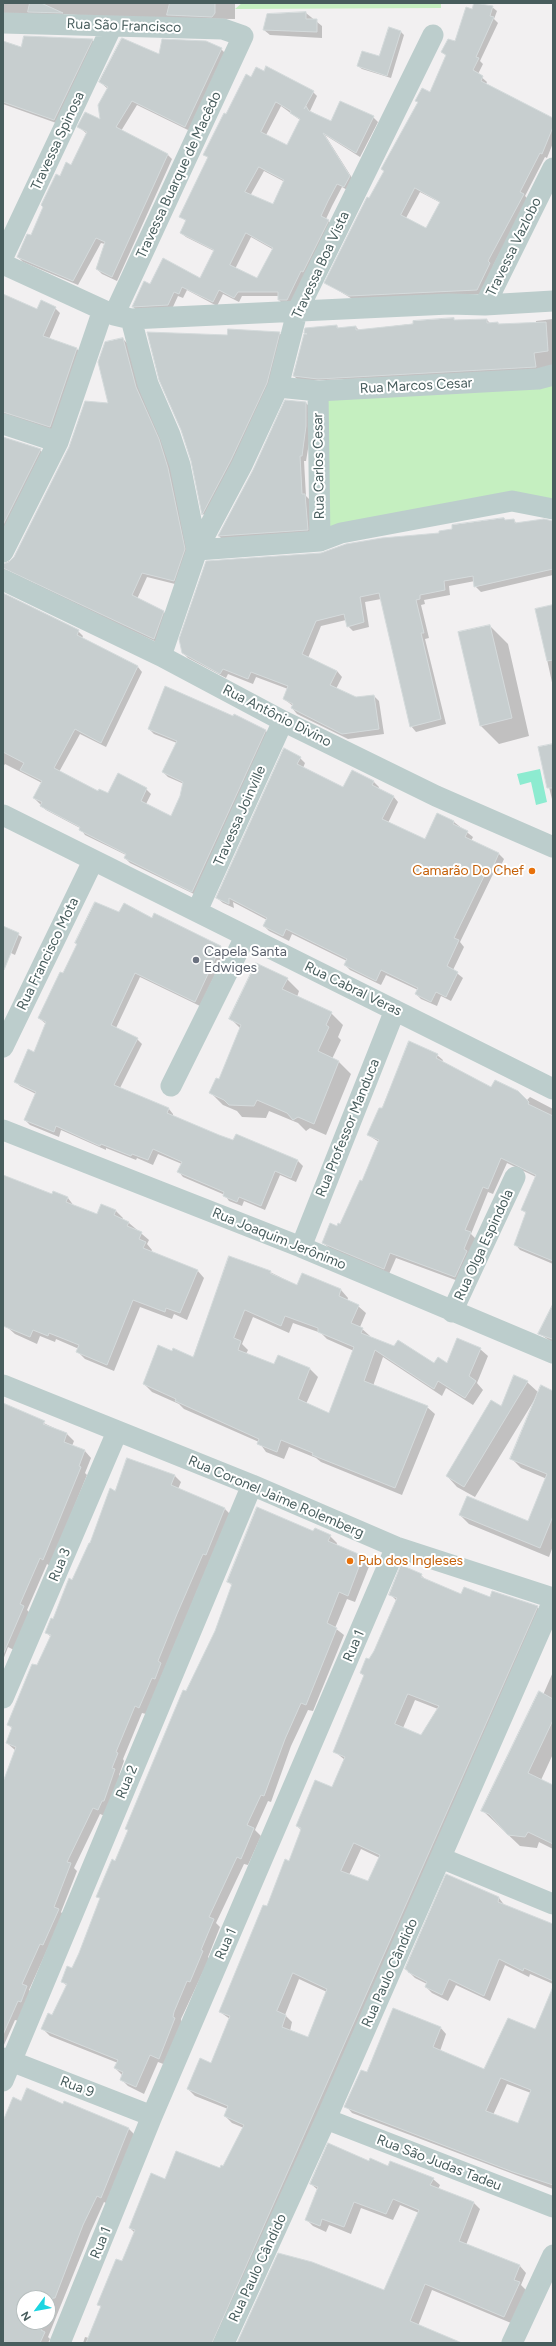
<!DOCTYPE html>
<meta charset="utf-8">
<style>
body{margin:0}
#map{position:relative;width:556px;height:2346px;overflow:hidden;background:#f2f0f1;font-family:Figtree,sans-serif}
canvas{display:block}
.frame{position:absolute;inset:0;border:4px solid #485d5d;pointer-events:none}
.north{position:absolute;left:16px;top:2290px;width:40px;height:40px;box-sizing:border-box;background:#fff;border:1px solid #b6bebe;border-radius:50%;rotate:238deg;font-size:11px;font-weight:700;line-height:16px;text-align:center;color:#485d5d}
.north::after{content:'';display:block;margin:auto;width:14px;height:18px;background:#1cd5e1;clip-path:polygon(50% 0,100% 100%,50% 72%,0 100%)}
</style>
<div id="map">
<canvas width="556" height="2346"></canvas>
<div class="frame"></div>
<div class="north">N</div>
</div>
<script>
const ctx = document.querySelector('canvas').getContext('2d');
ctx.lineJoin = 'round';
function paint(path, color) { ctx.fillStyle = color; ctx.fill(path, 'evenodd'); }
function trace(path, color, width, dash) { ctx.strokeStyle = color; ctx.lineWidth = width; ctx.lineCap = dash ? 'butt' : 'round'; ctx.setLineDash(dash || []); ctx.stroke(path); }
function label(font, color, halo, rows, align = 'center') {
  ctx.font = font + ' Figtree,sans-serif'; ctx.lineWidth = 4; ctx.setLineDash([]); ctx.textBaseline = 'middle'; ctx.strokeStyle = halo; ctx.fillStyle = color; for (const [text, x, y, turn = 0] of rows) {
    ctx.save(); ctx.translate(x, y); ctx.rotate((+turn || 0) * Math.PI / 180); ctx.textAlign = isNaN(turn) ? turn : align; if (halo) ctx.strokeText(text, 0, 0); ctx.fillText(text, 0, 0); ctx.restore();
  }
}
const green = new Path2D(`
 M 242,3 L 441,3 L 441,8 L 235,9 Z
 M 553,381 L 553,498 L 328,527 L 325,400 Z`);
const water = new Path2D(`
 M 540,769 L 547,802 L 536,805 L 531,782 L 520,785 L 517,774 Z`);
const shadow = new Path2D(`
 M 3,3 L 235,3 L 235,19 L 121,18 L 63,14 L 66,17 L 3,17 Z
 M 475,3 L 492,7 L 497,11 L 494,19 L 498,23 L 480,61 L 483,64 L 478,74 L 487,82 L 486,84 L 553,120 L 553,143 L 547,158 L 545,157 L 525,196 L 528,199 L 493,266 L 494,268 L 482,294 L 354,300 L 326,283 L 385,171 L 382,168 L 419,103 L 416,101 L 430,93 L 447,56 L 442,52 L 456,42 ZM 420,192 L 441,203 L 427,229 L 406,218 Z
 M 306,13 L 322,26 L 322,38 L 270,35 L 264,30 Z
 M 401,32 L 404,35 L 391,78 L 362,69 L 358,66 L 380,58 Z
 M 92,40 L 97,44 L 59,124 L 3,104 L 3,70 L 22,49 Z
 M 221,49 L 226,54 L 190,131 L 137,105 L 121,131 L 167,154 L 172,159 L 117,281 L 102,274 L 97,269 L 105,244 L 101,243 L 78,285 L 23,262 L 18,257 L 31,237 L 61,177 L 71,166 L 87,134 L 79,127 L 101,121 L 108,89 L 100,82 L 159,56 Z
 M 252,78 L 313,92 L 317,96 L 310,111 L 331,122 L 373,117 L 378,122 L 360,157 L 325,135 L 354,181 L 349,191 L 342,187 L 332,206 L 326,219 L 333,225 L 291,304 L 283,304 L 279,300 L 279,296 L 242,296 L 239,302 L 223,294 L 217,306 L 187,290 L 183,298 L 178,296 L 172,309 L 138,311 L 133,307 L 151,285 L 200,280 L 214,251 L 186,237 L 181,233 L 187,222 L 181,217 L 208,158 L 205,155 L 226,115 ZM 281,106 L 300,120 L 287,146 L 266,135 ZM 264,171 L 285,182 L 273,205 L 250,196 ZM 251,237 L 274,250 L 257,279 L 235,269 Z
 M 3,295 L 37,311 L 55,308 L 60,313 L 49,339 L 77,349 L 82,354 L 55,431 L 3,419 Z
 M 453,319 L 456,321 L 487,320 L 490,323 L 498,323 L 500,325 L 536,324 L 536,321 L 553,319 L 553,369 L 542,372 L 299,381 L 294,376 L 305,335 L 308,335 L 305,332 L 337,326 L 339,329 L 356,327 L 359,330 Z
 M 279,333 L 284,337 L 271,388 L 207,518 L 203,514 L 192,461 L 228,336 Z
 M 123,339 L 128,344 L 173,474 L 189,555 L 179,585 L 147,577 L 137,599 L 163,611 L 168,616 L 159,643 L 3,574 L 3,564 L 15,558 L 109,404 Z
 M 306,403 L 311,408 L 311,431 L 306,461 L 304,461 L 306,496 L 310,500 L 312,534 L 224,541 L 219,536 L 254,470 Z
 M 3,438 L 40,450 L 45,455 L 3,540 Z
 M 514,520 L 517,524 L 553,521 L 553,575 L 481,592 L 475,586 L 475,581 L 449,586 L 450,595 L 424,600 L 425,604 L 421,605 L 429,638 L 425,639 L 446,724 L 416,732 L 411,726 L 381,599 L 365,602 L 369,627 L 353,631 L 348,626 L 346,620 L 321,626 L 308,658 L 337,671 L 342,677 L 336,689 L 355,698 L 374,696 L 379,701 L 384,734 L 348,739 L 297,714 L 292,708 L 293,706 L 284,699 L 288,689 L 256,677 L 253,684 L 228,674 L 226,678 L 188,658 L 183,653 L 321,554 Z
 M 3,594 L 78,631 L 83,636 L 82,638 L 138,667 L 142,672 L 106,747 L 80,734 L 59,772 L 99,792 L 108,794 L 146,789 L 151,794 L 146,804 L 171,817 L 181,797 L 184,784 L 168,777 L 163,772 L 177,743 L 154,734 L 149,729 L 265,730 L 270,735 L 198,896 L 130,863 L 125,858 L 126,855 L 85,835 L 80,828 L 46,810 L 34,798 L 42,783 L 5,764 L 3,767 Z
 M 553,605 L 553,687 L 536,609 Z
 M 490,626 L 508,644 L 529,736 L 499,744 L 481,726 Z
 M 553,745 L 553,803 L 539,748 Z
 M 300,758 L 305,763 L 303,768 L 343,788 L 353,772 L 374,782 L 379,787 L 378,789 L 393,796 L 398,802 L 388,823 L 425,840 L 454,822 L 473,837 L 471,841 L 499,854 L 504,859 L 497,874 L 494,872 L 460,942 L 464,947 L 453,970 L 463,978 L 451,1001 L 441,996 L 437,1006 L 421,999 L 416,994 L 418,990 L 386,975 L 381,985 L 350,970 L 345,965 L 347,961 L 292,934 L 289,941 L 269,931 L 264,926 L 267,920 L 233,902 L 234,908 L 223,903 L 217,898 Z
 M 120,913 L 153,919 L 155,915 L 221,947 L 226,952 L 200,1006 L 140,977 L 116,1028 L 137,1039 L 142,1044 L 120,1088 L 169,1109 L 173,1114 L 173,1116 L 234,1142 L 298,1161 L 303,1166 L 296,1182 L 280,1175 L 265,1210 L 244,1201 L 242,1206 L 229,1201 L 225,1195 L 183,1177 L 179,1172 L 182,1164 L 158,1154 L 153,1165 L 137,1158 L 136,1160 L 106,1148 L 106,1150 L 61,1130 L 59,1137 L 30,1125 L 25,1120 L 36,1094 L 20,1086 L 15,1081 L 35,1053 L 46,1024 L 39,1018 L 63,975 L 78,945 L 76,943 Z
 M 3,926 L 22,937 L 15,955 L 3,949 Z
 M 257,964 L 287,979 L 299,991 L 297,997 L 331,1013 L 343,1025 L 338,1037 L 341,1040 L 332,1059 L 339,1062 L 351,1074 L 326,1135 L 310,1128 L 306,1131 L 298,1123 L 269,1111 L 266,1118 L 242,1117 L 237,1111 L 223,1105 L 211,1093 L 219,1080 L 241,1029 L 231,1019 Z
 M 437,1055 L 443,1060 L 442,1062 L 492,1089 L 526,1101 L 530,1097 L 553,1109 L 553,1264 L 520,1250 L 515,1244 L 527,1214 L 522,1210 L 536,1177 L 507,1163 L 493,1194 L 488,1192 L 471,1234 L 476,1239 L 461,1282 L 396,1258 L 389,1274 L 329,1248 L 323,1243 L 341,1225 L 363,1182 L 379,1142 L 368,1135 L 383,1109 Z
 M 3,1175 L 52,1196 L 68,1198 L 74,1206 L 97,1215 L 116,1211 L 123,1218 L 122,1220 L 129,1223 L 149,1240 L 147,1244 L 152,1250 L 151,1252 L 197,1270 L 204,1278 L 187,1320 L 174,1314 L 172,1319 L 140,1307 L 114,1371 L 85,1359 L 78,1352 L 79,1349 L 56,1339 L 55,1342 L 40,1336 L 37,1344 L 15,1334 L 7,1327 L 3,1305 Z
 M 270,1272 L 298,1286 L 341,1290 L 348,1298 L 347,1301 L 358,1306 L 366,1313 L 360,1327 L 370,1336 L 369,1338 L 435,1364 L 447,1364 L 480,1349 L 488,1356 L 477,1383 L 483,1390 L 473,1405 L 446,1388 L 442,1396 L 383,1357 L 373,1386 L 427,1407 L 435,1414 L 402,1495 L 321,1462 L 316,1458 L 289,1447 L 284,1459 L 266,1452 L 259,1442 L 184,1409 L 179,1404 L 152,1392 L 144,1384 L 193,1358 ZM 253,1317 L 289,1333 L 293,1323 L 321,1333 L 327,1339 L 354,1351 L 329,1414 L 306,1404 L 318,1377 L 310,1369 L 279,1357 L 275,1366 L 246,1354 L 248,1350 L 242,1344 Z
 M 553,1306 L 553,1343 L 540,1334 Z
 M 527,1382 L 539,1393 L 553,1391 L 553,1546 L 549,1557 L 469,1524 L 460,1515 L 528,1523 L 547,1479 L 521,1468 L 512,1459 L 538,1394 L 475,1497 L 457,1487 L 447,1476 L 502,1408 Z
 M 3,1404 L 67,1434 L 74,1441 L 72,1446 L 85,1451 L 91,1458 L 85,1473 L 87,1475 L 50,1566 L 47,1564 L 27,1610 L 30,1613 L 14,1650 L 8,1647 L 3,1660 Z
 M 175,1476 L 181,1482 L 178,1489 L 225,1509 L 232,1516 L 210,1560 L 146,1714 L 142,1713 L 123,1759 L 124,1761 L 119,1775 L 121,1777 L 105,1816 L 100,1814 L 74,1868 L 77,1871 L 61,1912 L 65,1917 L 47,1950 L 29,1990 L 33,1994 L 19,2021 L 15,2020 L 3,2047 L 3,1779 L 5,1780 L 16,1751 L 7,1743 L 12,1729 L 9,1725 L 51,1637 L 46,1632 L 54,1620 L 116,1492 Z
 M 314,1532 L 330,1536 L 337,1543 L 336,1546 L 363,1557 L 370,1564 L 355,1602 L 347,1599 L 335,1628 L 344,1635 L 313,1711 L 308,1710 L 291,1746 L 271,1802 L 268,1801 L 255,1830 L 261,1836 L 248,1865 L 244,1864 L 216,1923 L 220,1927 L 208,1957 L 209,1959 L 181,2019 L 182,2026 L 166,2065 L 158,2062 L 144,2094 L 128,2086 L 121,2079 L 123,2076 L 115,2068 L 118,2063 L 50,2036 L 43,2029 L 53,2016 L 67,1986 L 62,1981 L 72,1970 L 80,1953 L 101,1900 L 98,1896 L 116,1862 L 129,1831 L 126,1828 L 216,1631 L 232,1586 L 228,1581 Z
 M 421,1575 L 426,1580 L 462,1595 L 537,1607 L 544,1613 L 222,2343 L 83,2343 L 85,2337 L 89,2338 L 101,2307 L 98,2304 L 123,2262 L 135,2233 L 130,2228 L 166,2180 L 224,2168 L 244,2128 L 232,2123 L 225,2116 L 228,2109 L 195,2096 L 188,2089 L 211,2064 L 230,2019 L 220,2012 L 289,1862 L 301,1830 L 297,1826 L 332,1789 L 345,1760 L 334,1751 L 364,1676 L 361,1673 L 375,1652 L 397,1601 L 390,1594 ZM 415,1700 L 438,1709 L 421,1736 L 403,1728 ZM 361,1849 L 380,1858 L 369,1882 L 349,1875 ZM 299,1979 L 327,1992 L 309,2039 L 290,2031 L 292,2022 L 285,2015 Z
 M 553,1672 L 553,1754 L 541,1780 L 553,1786 L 553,1849 L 539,1842 L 537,1848 L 520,1846 L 482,1810 L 543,1695 Z
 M 447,1875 L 499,1898 L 505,1906 L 553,1926 L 553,1984 L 530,1974 L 529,1977 L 505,1965 L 490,2001 L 456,1985 L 448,2001 L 432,1993 L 426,1987 L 427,1984 L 415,1978 L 409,1972 Z
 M 553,1989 L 553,2189 L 352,2113 L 346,2106 L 368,2074 L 440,2027 L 446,2034 L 440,2051 L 485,2070 L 535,2030 ZM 507,2084 L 531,2093 L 518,2124 L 493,2115 Z
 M 22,2102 L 63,2105 L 64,2102 L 129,2129 L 136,2136 L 108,2204 L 104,2202 L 90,2233 L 48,2337 L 50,2339 L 48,2343 L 3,2343 L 3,2124 ZM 24,2298 L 48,2298 L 48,2322 L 24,2322 Z
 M 369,2163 L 433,2179 L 440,2185 L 438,2189 L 473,2202 L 480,2209 L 466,2245 L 520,2266 L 526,2273 L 521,2285 L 526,2290 L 511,2323 L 432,2290 L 418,2326 L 462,2343 L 238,2343 L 384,2291 L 419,2213 L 400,2205 L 393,2220 L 361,2208 L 351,2234 L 329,2225 L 326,2232 L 313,2226 L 306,2219 L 318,2190 L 311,2184 Z`);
const building = new Path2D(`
 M 30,3 L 41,3 L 63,13 L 28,12 Z
 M 170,3 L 215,3 L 215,13 L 212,17 L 167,15 Z
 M 474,3 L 493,6 L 490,16 L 494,17 L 476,57 L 479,58 L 473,70 L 483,76 L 481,81 L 553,118 L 553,127 L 542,154 L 540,153 L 520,192 L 524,194 L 488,261 L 490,263 L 477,290 L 349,296 L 324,283 L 367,197 L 369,198 L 384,171 L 381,169 L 418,102 L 415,101 L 422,88 L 430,92 L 446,55 L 441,52 L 448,39 L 455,41 L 466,7 L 472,9 ZM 415,188 L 440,202 L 426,228 L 401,215 Z
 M 306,12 L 306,19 L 317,19 L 317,32 L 263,30 L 267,14 Z
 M 389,27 L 401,31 L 387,76 L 357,66 L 362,51 L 379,56 Z
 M 24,36 L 93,39 L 54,120 L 3,102 L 3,41 L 21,47 Z
 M 122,38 L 159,54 L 162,39 L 206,41 L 222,48 L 185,127 L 132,101 L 116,127 L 168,154 L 112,277 L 96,269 L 105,242 L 96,238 L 73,281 L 17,257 L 27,234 L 31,235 L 43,207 L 41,205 L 56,174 L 60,176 L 66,162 L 71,165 L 87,132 L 77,127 L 85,112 L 100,119 L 98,105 L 108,87 L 99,82 Z
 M 266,66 L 314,91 L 304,109 L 306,106 L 309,111 L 331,121 L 340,101 L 374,116 L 356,153 L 323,133 L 350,176 L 344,187 L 337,184 L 328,201 L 321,216 L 329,220 L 303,272 L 301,271 L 287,300 L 278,300 L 278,292 L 238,292 L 234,298 L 219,290 L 213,302 L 182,287 L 179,294 L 174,292 L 168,305 L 132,307 L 144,281 L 150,284 L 163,258 L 200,278 L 214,250 L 180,233 L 186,220 L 179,217 L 208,157 L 203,155 L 224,113 L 226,114 L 246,74 L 251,77 L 256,67 L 264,71 ZM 276,102 L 291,111 L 290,113 L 300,119 L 287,145 L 261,132 ZM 259,167 L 284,180 L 273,204 L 245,192 ZM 246,233 L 273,248 L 257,278 L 230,265 Z
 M 3,294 L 37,309 L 41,300 L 56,307 L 43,336 L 77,348 L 50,427 L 3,412 Z
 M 454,318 L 454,320 L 487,319 L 487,323 L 498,322 L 498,324 L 546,322 L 548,351 L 534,353 L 536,367 L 318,379 L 293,376 L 304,334 L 307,334 L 304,333 L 305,328 L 337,325 L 337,328 L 356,326 L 356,330 L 413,324 L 413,321 Z
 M 228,329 L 280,332 L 267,383 L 231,460 L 202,515 L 191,461 L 181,430 L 159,380 L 147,332 L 227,335 Z
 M 123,338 L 136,387 L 159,439 L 168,468 L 185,549 L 174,581 L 142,573 L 132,595 L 164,611 L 154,639 L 3,568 L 3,564 L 9,562 L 14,557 L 69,447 L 85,401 L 108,403 L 98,362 L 105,342 Z
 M 285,400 L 306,402 L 306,426 L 302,456 L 300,456 L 302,494 L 305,494 L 308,530 L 218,536 L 253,470 Z
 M 3,437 L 41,449 L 3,525 Z
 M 504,518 L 505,520 L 514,519 L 515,523 L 544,519 L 553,521 L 553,569 L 474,587 L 473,576 L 444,581 L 445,590 L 420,595 L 420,599 L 416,600 L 424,633 L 421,633 L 441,719 L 410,727 L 379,593 L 360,597 L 364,622 L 347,627 L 344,614 L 316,621 L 302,654 L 337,671 L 330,685 L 356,697 L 374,695 L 379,729 L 342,734 L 291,708 L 293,704 L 283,699 L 288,686 L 251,672 L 248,679 L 223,669 L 220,674 L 182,653 L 179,639 L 206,561 L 321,553 L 346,544 L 382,538 L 439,533 L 439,531 L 452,529 L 452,525 Z
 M 3,593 L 79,630 L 77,635 L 138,666 L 101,743 L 75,729 L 54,768 L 98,791 L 99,789 L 108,793 L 118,773 L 147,788 L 141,801 L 171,816 L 180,796 L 183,782 L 162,772 L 177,741 L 148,729 L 165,686 L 233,716 L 234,714 L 266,730 L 192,892 L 124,858 L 126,854 L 79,830 L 80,827 L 40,806 L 42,802 L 33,798 L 42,781 L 20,770 L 24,763 L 3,752 Z
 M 553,605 L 553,660 L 547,661 L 535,609 Z
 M 490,625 L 512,718 L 480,726 L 458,632 Z
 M 553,744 L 553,788 L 547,788 L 538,747 Z
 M 284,748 L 301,757 L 297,764 L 343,787 L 352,770 L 374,781 L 372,785 L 394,796 L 382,819 L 425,839 L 437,813 L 454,821 L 453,824 L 468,831 L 465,837 L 499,853 L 492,869 L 488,868 L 454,938 L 459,940 L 447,966 L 458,972 L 446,997 L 436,992 L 431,1002 L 415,994 L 418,988 L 381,970 L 376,981 L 344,965 L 347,959 L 286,929 L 283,936 L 263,926 L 267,918 L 229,898 L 229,904 L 216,898 Z
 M 95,902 L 119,912 L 124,903 L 152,918 L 154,913 L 221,946 L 195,1002 L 135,973 L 111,1025 L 138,1038 L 114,1085 L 169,1108 L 167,1113 L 219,1135 L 233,1140 L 236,1134 L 298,1160 L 291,1178 L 275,1171 L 261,1206 L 239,1197 L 237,1202 L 223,1196 L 224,1192 L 177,1172 L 182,1162 L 153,1149 L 148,1160 L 132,1154 L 131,1156 L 101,1144 L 100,1146 L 56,1126 L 54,1132 L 24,1120 L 36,1092 L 14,1082 L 28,1049 L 34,1052 L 46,1022 L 38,1018 L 60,972 L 63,973 L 77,944 L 75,943 Z
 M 3,926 L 19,933 L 4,970 L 3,970 Z
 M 256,963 L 288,978 L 282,989 L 332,1012 L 326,1025 L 329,1027 L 318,1051 L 339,1061 L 314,1124 L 298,1117 L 293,1120 L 287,1113 L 257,1100 L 254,1106 L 229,1105 L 224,1100 L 209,1093 L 216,1078 L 219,1079 L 241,1025 L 229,1019 Z
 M 409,1041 L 438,1054 L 436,1058 L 491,1087 L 495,1080 L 518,1091 L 529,1102 L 528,1104 L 553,1116 L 553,1261 L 514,1245 L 526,1212 L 521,1210 L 536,1175 L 501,1158 L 488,1189 L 483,1187 L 465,1230 L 471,1232 L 464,1249 L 467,1251 L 455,1277 L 390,1253 L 384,1269 L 322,1243 L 330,1223 L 337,1226 L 338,1223 L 340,1224 L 360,1180 L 362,1181 L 379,1140 L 367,1135 L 379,1108 L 382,1108 Z
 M 3,1175 L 52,1194 L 53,1191 L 68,1197 L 66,1202 L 97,1214 L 101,1204 L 116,1210 L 114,1215 L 129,1222 L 127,1226 L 142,1232 L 139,1239 L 146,1242 L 143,1248 L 198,1270 L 180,1313 L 166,1308 L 165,1312 L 133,1300 L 107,1365 L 76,1352 L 79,1345 L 49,1333 L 48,1336 L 33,1330 L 30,1337 L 3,1326 Z
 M 229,1256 L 271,1271 L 270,1273 L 297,1285 L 302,1273 L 341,1289 L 339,1296 L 359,1305 L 351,1323 L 363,1328 L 361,1333 L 394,1346 L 398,1340 L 434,1363 L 438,1357 L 447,1363 L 457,1338 L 481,1348 L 469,1376 L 476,1381 L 465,1398 L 438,1381 L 434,1389 L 375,1350 L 364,1381 L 428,1406 L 395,1488 L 312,1455 L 313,1453 L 281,1440 L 277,1452 L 257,1444 L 259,1439 L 175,1401 L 176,1399 L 143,1384 L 158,1345 L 172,1351 L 173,1348 L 193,1357 ZM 245,1310 L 281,1326 L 285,1316 L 318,1328 L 318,1332 L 354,1347 L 329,1413 L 298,1399 L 310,1368 L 278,1355 L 274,1364 L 238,1350 L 241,1341 L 234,1338 Z
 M 553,1304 L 553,1337 L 552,1339 L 538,1334 Z
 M 514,1375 L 528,1381 L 464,1487 L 446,1476 L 491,1400 L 501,1406 Z
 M 541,1385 L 553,1391 L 553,1516 L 540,1548 L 459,1515 L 467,1496 L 528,1521 L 547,1474 L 510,1459 Z
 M 3,1403 L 45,1421 L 43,1424 L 67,1433 L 64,1442 L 85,1450 L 79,1466 L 81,1467 L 43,1560 L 40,1558 L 20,1604 L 24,1606 L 3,1655 Z
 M 127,1458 L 175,1475 L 171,1485 L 225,1508 L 206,1555 L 203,1554 L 177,1614 L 158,1661 L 161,1663 L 155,1679 L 152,1678 L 139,1708 L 135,1706 L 116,1752 L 118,1753 L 112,1768 L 115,1769 L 104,1801 L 102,1801 L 98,1810 L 93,1808 L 67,1862 L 71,1863 L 54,1907 L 59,1909 L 43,1945 L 40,1944 L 22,1984 L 27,1986 L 21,2002 L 18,2001 L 3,2035 L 3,1782 L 16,1747 L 6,1743 L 12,1727 L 7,1725 L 32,1664 L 37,1665 L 51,1635 L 45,1633 L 51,1618 L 53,1619 L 69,1578 L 72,1580 L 89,1543 L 90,1543 L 110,1488 L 115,1491 Z
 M 257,1507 L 313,1531 L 315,1528 L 331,1535 L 328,1541 L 363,1556 L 348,1596 L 339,1592 L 327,1623 L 337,1628 L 306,1705 L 301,1703 L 285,1739 L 264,1796 L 261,1795 L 247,1825 L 254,1828 L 241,1859 L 237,1857 L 209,1917 L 214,1919 L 201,1950 L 203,1951 L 190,1982 L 187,1981 L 174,2012 L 173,2017 L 175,2018 L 159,2059 L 150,2055 L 136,2087 L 120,2080 L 123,2072 L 114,2068 L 118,2060 L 41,2029 L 48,2013 L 52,2015 L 67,1984 L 61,1982 L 67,1966 L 72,1968 L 79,1953 L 100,1898 L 96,1897 L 112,1859 L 115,1861 L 128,1830 L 125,1829 L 183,1690 L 186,1691 L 215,1631 L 232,1584 L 227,1582 Z
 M 401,1565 L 422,1574 L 421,1577 L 461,1594 L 464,1587 L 490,1597 L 492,1591 L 538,1606 L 212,2343 L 86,2343 L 101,2306 L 97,2305 L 116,2259 L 122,2261 L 135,2230 L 129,2228 L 151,2173 L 165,2179 L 176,2151 L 220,2168 L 221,2165 L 223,2166 L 244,2125 L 224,2116 L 228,2106 L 187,2089 L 200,2058 L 211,2063 L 230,2016 L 219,2012 L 263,1905 L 267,1906 L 285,1859 L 289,1861 L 300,1832 L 301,1828 L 296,1826 L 315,1780 L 332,1787 L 345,1757 L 333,1752 L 364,1675 L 360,1673 L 366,1658 L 369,1659 L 374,1651 L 397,1598 L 389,1595 ZM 408,1694 L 439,1706 L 421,1735 L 395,1724 ZM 354,1843 L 380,1855 L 368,1881 L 341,1871 ZM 293,1973 L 327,1989 L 308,2037 L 282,2027 L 286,2015 L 277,2011 Z
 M 539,1691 L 553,1699 L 553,1720 L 528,1773 L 553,1785 L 553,1844 L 528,1832 L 525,1837 L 508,1835 L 489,1814 L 481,1811 Z
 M 446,1874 L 499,1897 L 498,1902 L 553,1924 L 553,1981 L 524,1968 L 523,1971 L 499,1959 L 484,1996 L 449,1979 L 442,1995 L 425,1987 L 427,1982 L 408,1972 L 408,1971 L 405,1969 Z
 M 553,1987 L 553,2185 L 513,2172 L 344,2107 L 361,2070 L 367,2072 L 393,2008 L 441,2027 L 433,2047 L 484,2069 L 508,2018 L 535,2029 ZM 501,2078 L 531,2090 L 518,2123 L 486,2111 Z
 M 27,2088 L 63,2104 L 64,2101 L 129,2128 L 101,2198 L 97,2196 L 83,2225 L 55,2298 L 53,2298 L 48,2311 L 48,2298 L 24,2298 L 24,2322 L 44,2322 L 41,2330 L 45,2332 L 40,2343 L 3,2343 L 3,2121 L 13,2097 L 21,2101 Z
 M 328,2143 L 369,2161 L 370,2158 L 388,2166 L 390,2161 L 434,2178 L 430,2185 L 474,2202 L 459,2241 L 520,2265 L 514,2280 L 520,2282 L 504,2317 L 425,2284 L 410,2321 L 462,2343 L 237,2343 L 278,2253 L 312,2262 L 384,2290 L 419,2210 L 393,2199 L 386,2214 L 354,2202 L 344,2227 L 322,2219 L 320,2226 L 305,2220 L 318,2187 L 310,2184 Z`);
const minor = new Path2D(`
 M 3,23 L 223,29 L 243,36 L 114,315
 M 3,257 L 112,26
 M 3,264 L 114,315 L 131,319 L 449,304 L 485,305 L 553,301
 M 485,305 L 553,168
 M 131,319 L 148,384 L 170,435 L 180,465 L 197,550 L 320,541 L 341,533 L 512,501 L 553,509
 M 278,387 L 318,391 L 538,379 L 553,375
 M 318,391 L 320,541
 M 3,424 L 58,442
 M 3,552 L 58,442 L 103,310
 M 3,580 L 161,656 L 283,721 L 436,796 L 553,847
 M 161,656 L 197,550 L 242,465 L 278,387 L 297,312 L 433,35
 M 3,815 L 553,1089
 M 197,911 L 283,721
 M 3,1047 L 93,861
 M 171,1086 L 245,937
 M 3,1130 L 301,1247 L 553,1353
 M 301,1247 L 395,1010
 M 452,1312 L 515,1177
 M 3,1385 L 252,1485 L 396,1547 L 553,1598
 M 3,1698 L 117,1432
 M 441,1858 L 553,1904
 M 3,2058 L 152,2116
 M 3,2081 L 252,1485
 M 326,2119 L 553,2207
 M 60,2343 L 152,2116 L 396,1547
 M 224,2343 L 326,2119 L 553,1601
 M 512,2343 L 553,2255`);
const markers = [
 [532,871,4,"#e8710a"],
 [196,960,4,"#6b7280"],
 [350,1561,4,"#e8710a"]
];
const streetNames = [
 ["Rua São Francisco",124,26,2],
 ["Travessa Spinosa",58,141,-65],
 ["Travessa Buarque de Macêdo",179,175,-65],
 ["Travessa Vazlobo",514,247,-64],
 ["Travessa Boa Vista",321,265,-65],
 ["Rua Marcos Cesar",416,386,-3],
 ["Rua Carlos Cesar",319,466,-91],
 ["Rua Antônio Divino",277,716,27],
 ["Travessa Joinville",240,816,-66],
 ["Rua Francisco Mota",48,954,-64],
 ["Rua Cabral Veras",353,989,26],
 ["Rua Professor Manduca",348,1128,-68],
 ["Rua Joaquim Jerônimo",279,1239,22],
 ["Rua Olga Espindola",484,1245,-65],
 ["Rua Coronel Jaime Rolemberg",276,1497,23],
 ["Rua 3",60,1565,-67],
 ["Rua 1",354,1646,-67],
 ["Rua 2",127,1782,-67],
 ["Rua 1",226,1944,-66],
 ["Rua Paulo Cândido",390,1973,-66],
 ["Rua 9",77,2087,21],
 ["Rua São Judas Tadeu",439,2163,21],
 ["Rua 1",101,2243,-68],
 ["Rua Paulo Cândido",258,2268,-65]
];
const foodNames = [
 ["Camarão Do Chef",524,871],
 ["Pub dos Ingleses",358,1561,"left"]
];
const worshipNames = [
 ["Capela Santa",204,952],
 ["Edwiges",204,968]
];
paint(green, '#c5efc0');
paint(water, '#8debd0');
paint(shadow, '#0003');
paint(building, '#c7cecf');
trace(building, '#d4dadb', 1);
trace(minor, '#bccdcc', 21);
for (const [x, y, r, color] of markers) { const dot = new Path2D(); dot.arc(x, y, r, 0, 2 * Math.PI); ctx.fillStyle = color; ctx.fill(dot); trace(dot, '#fff', 1.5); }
label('14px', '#485d5d', '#fff', streetNames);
label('14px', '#c56008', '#fff', foodNames, 'right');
label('14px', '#5b616d', '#fff', worshipNames, 'left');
</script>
